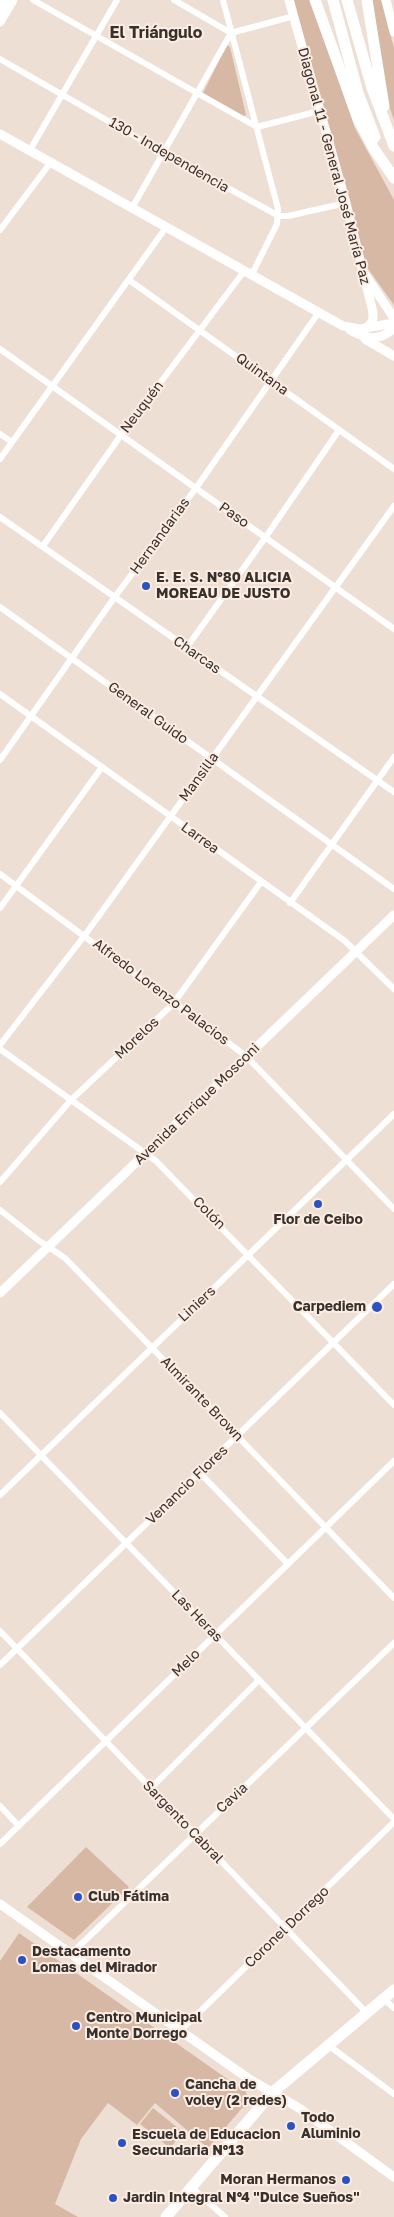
<!DOCTYPE html>
<meta charset="utf-8">
<style>
body{margin:0}
canvas{display:block;background:#eedfd5}
</style>
<canvas width="394" height="2217"></canvas>
<script>
const ctx = document.querySelector('canvas').getContext('2d');
ctx.lineJoin = 'round';
function paint(path, color) { ctx.fillStyle = color; ctx.fill(path, 'evenodd'); }
function trace(path, color, width, dash) { ctx.strokeStyle = color; ctx.lineWidth = width; ctx.lineCap = dash ? 'butt' : 'round'; ctx.setLineDash(dash || []); ctx.stroke(path); }
function label(font, color, halo, rows, align = 'center') {
  ctx.font = font + ' "Golos Text",sans-serif'; ctx.lineWidth = 4; ctx.setLineDash([]); ctx.textBaseline = 'middle'; ctx.strokeStyle = halo; ctx.fillStyle = color; for (const [text, x, y, turn = 0] of rows) {
    ctx.save(); ctx.translate(x, y); ctx.rotate((+turn || 0) * Math.PI / 180); ctx.textAlign = isNaN(turn) ? turn : align; if (halo) ctx.strokeText(text, 0, 0); ctx.fillText(text, 0, 0); ctx.restore();
  }
}
const green = new Path2D(`
 M 294,0 L 311,0 L 355,128 L 394,200 L 394,305 L 366,266 L 360,250 Z
 M 371,0 L 381,0 L 394,48 L 394,120 L 388,103 Z
 M 227,45 L 230,47 L 246,115 L 244,116 L 203,93 Z
 M 86,1847 L 129,1887 L 74,1940 L 27,1907 Z
 M 19,1933 L 246,2092 L 248,2101 L 208,2148 L 155,2103 L 137,2125 L 108,2103 L 81,2139 L 55,2204 L 78,2217 L 0,2217 L 0,1961 Z
 M 153,2108 L 183,2132 L 170,2148 L 140,2124 Z`);
const street = new Path2D(`
 M 33,0 L 257,127 L 319,111
 M 174,0 L 231,33 L 294,16
 M 223,0 L 278,209 L 277,224 L 252,274
 M 0,59 L 164,153 L 279,216 L 288,216 L 346,203
 M 30,150 L 117,0
 M 132,208 L 231,33
 M 0,230 L 51,162
 M 129,280 L 394,469
 M 0,349 L 394,629
 M 0,434 L 12,442
 M 0,459 L 167,226
 M 0,517 L 394,792
 M 43,546 L 121,435 L 245,270
 M 0,607 L 394,889
 M 187,647 L 265,538 L 339,430
 M 0,694 L 345,941 L 394,989
 M 0,760 L 114,598 L 196,488 L 319,312
 M 0,874 L 246,1056 L 394,1209
 M 290,903 L 394,757
 M 0,908 L 102,767
 M 0,1045 L 85,935 L 394,506
 M 0,1049 L 156,1161 L 394,1405
 M 0,1182 L 71,1100 L 173,1004 L 261,882
 M 0,1210 L 38,1240 L 65,1258 L 394,1598
 M 0,1413 L 394,1819
 M 200,1473 L 288,1564
 M 0,1495 L 394,1114
 M 0,1631 L 367,2013
 M 0,1665 L 394,1284
 M 151,1788 L 259,1680
 M 0,1806 L 19,1826
 M 0,1844 L 394,1461
 M 71,1954 L 394,1643
 M 384,1999 L 394,2008
 M 180,2031 L 394,1822
 M 328,2045 L 394,2094
 M 191,2187 L 225,2217`);
const secondary = new Path2D(`
 M 289,0 L 346,203 L 372,308 C 374,317 374,324 364,329
 M 386,0 L 394,32
 M 0,9 L 5,0
 M 0,22 L 13,0
 M 0,134 L 343,326 L 360,329 L 394,323
 M 366,276 L 394,318
 M 350,330 C 365,339 380,342 394,328
 M 365,339 L 394,356
 M 0,1293 L 394,915
 M 0,1904 L 249,2079 L 299,2108 L 394,2177`);
const highway = new Path2D(`
 M 315,0 L 358,119 L 374,149 L 394,178
 M 333,0 L 358,93 L 375,137
 M 347,0 L 372,88 L 394,146
 M 367,0 L 384,106
 M 166,2217 L 272,2093 L 394,1990`);
const markers = [
 [146,586,5,"#2c52c2"],
 [318,1204,5,"#2c52c2"],
 [377,1307,6,"#2c52c2"],
 [78,1897,5,"#2c52c2"],
 [22,1960,5,"#2c52c2"],
 [76,2026,5,"#2c52c2"],
 [175,2093,5,"#2c52c2"],
 [291,2126,5,"#2c52c2"],
 [122,2143,5,"#2c52c2"],
 [346,2180,5,"#2c52c2"],
 [113,2198,5,"#2c52c2"]
];
const streetNames = [
 ["130 - Independencia",169,155,30],
 ["Diagonal 11 - General José María Paz",334,166,75],
 ["Quintana",262,374,36],
 ["Neuquén",142,407,-53],
 ["Paso",234,515,35],
 ["Hernandarias",160,536,-54],
 ["Charcas",197,655,35],
 ["General Guido",148,713,36],
 ["Mansilla",199,777,-54],
 ["Larrea",200,838,36],
 ["Alfredo Lorenzo Palacios",161,992,37],
 ["Morelos",137,1038,-43],
 ["Avenida Enrique Mosconi",197,1104,-44],
 ["Colón",209,1213,45],
 ["Liniers",197,1304,-43],
 ["Almirante Brown",202,1399,46],
 ["Venancio Flores",187,1485,-44],
 ["Las Heras",197,1616,46],
 ["Melo",186,1663,-44],
 ["Cavia",232,1798,-43],
 ["Sargento Cabral",183,1822,46],
 ["Coronel Dorrego",287,1927,-44]
];
const poiNames = [
 ["E. E. S. N°80 ALICIA",156,578],
 ["MOREAU DE JUSTO",156,594],
 ["Flor de Ceibo",318,1220,"center"],
 ["Carpediem",366,1307,"right"],
 ["Club Fátima",88,1897],
 ["Destacamento",32,1952],
 ["Lomas del Mirador",32,1968],
 ["Centro Municipal",86,2018],
 ["Monte Dorrego",86,2034],
 ["Cancha de",185,2085],
 ["voley (2 redes)",185,2101],
 ["Todo",301,2118],
 ["Aluminio",301,2134],
 ["Escuela de Educacion",132,2135],
 ["Secundaria N°13",132,2151],
 ["Moran Hermanos",336,2180,"right"],
 ["Jardin Integral N°4 \"Dulce Sueños\"",123,2198]
];
const quarterNames = [
 ["El Triángulo",156,33]
];
paint(green, '#d6b8a4');
trace(street, '#fff', 6);
trace(secondary, '#fff', 9);
trace(highway, '#fff', 11);
for (const [x, y, r, color] of markers) { const dot = new Path2D(); dot.arc(x, y, r, 0, 2 * Math.PI); ctx.fillStyle = color; ctx.fill(dot); trace(dot, '#fcece2', 2); }
label('14px', '#37312d', '#fcece2', streetNames);
label('bold 14px', '#37312d', '#fcece2', poiNames, 'left');
label('bold 16px', '#37312d', '#fcece2', quarterNames);
</script>
